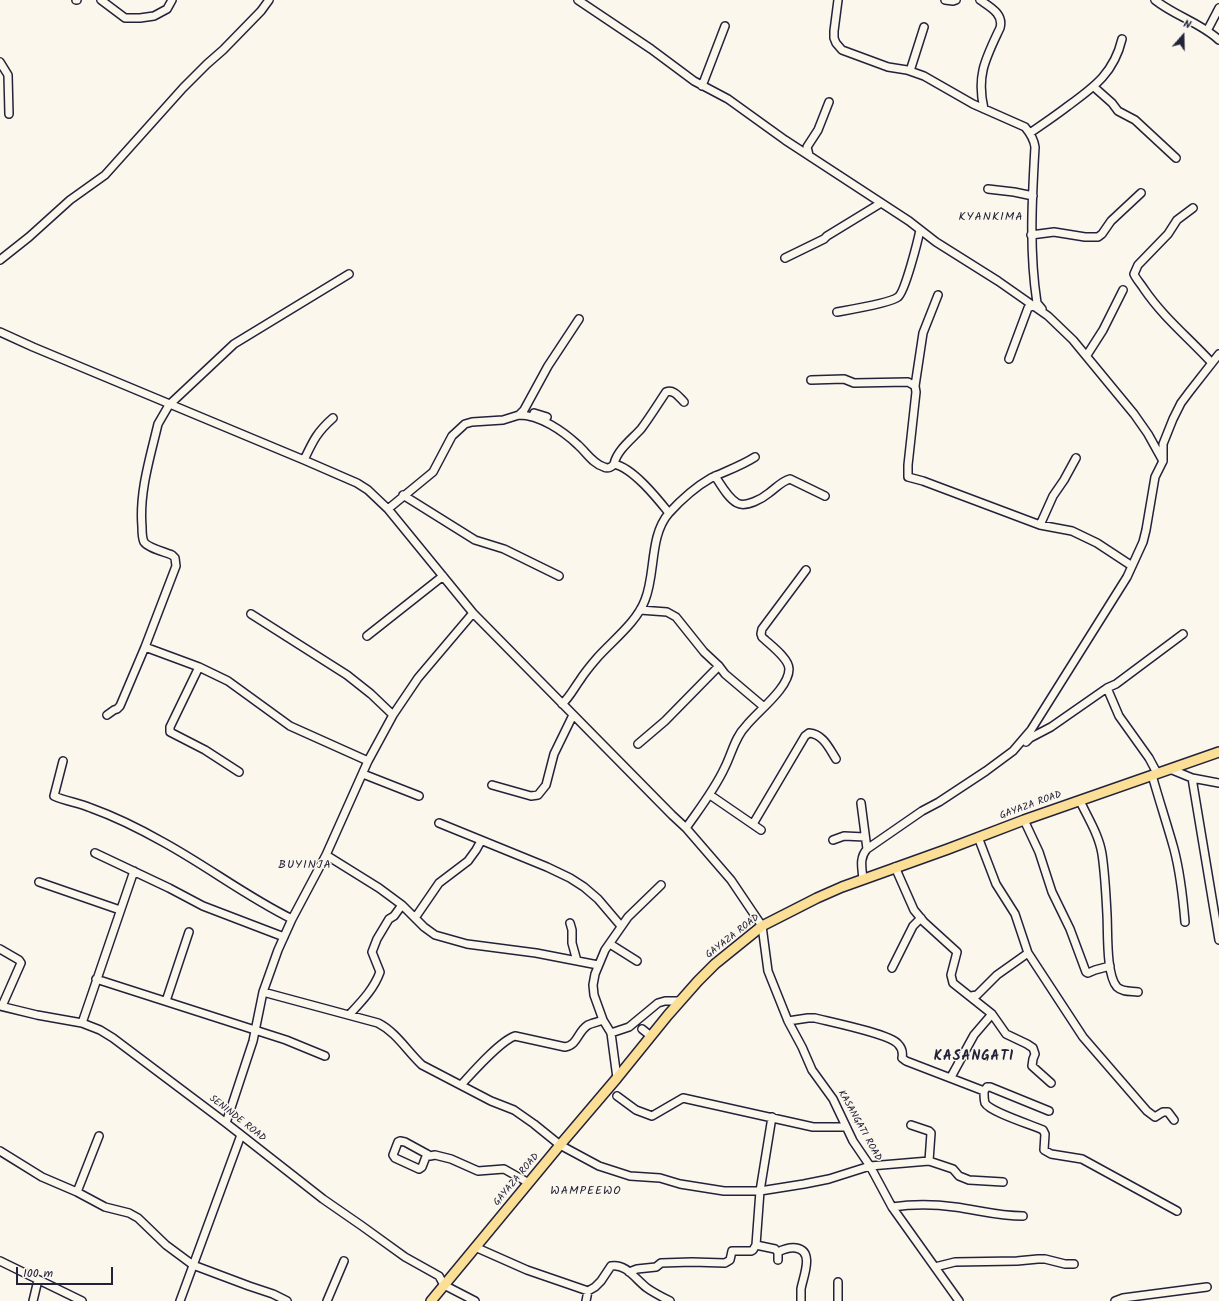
<!DOCTYPE html>
<style>
body{margin:0}
#map{position:relative;width:1219px;height:1301px;overflow:hidden;background:#fbf7ec;font-family:Kalam,sans-serif}
canvas{display:block}
.north{position:absolute;left:1163px;top:16px;width:40px;height:40px;-webkit-text-stroke:3px #fbf7ec;paint-order:stroke;rotate:20deg;font-size:11px;font-weight:700;line-height:16px;text-align:center;color:#22223b}
.north::after{content:'';display:block;margin:auto;width:14px;height:18px;background:#22223b;clip-path:polygon(50% 0,100% 100%,50% 72%,0 100%)}
.scale{position:absolute;left:16px;top:1267px;width:97px;height:18px;box-sizing:border-box;border:2px solid #22223b;border-top:0;padding-left:5px;font-size:12px;line-height:14px;white-space:nowrap;color:#22223b;-webkit-text-stroke:3px #fbf7ec;paint-order:stroke}
</style>
<div id="map">
<canvas width="1219" height="1301"></canvas>
<div class="north">N</div>
<div class="scale">100 m</div>
</div>
<script>
const ctx = document.querySelector('canvas').getContext('2d');
ctx.lineJoin = 'round';
function trace(path, color, width, dash) { ctx.strokeStyle = color; ctx.lineWidth = width; ctx.lineCap = dash ? 'butt' : 'round'; ctx.setLineDash(dash || []); ctx.stroke(path); }
function label(font, color, halo, rows, align = 'center') {
  ctx.font = font + ' Kalam,sans-serif'; ctx.lineWidth = 3; ctx.setLineDash([]); ctx.textBaseline = 'middle'; ctx.strokeStyle = halo; ctx.fillStyle = color; for (const [text, x, y, turn = 0] of rows) {
    ctx.save(); ctx.translate(x, y); ctx.rotate((+turn || 0) * Math.PI / 180); ctx.textAlign = isNaN(turn) ? turn : align; if (halo) ctx.strokeText(text, 0, 0); ctx.fillText(text, 0, 0); ctx.restore();
  }
}
const minor = new Path2D(`
 M 76,0 L 77,0
 M 101,0 L 125,18 L 140,18 L 154,16 L 167,9 L 172,0
 M 578,0 L 651,49 L 694,81 L 728,99 L 785,140 L 909,221 L 936,242 L 998,281 L 1048,316 L 1073,340 L 1134,414 L 1148,434 L 1163,461
 M 838,0 L 834,31 L 834,38 L 836,43 L 842,50 L 888,67 L 907,70 L 924,76 L 973,104 L 1025,127 C 1030,133 1034,139 1035,147 C 1032,199 1029,251 1037,303 L 1042,309
 M 945,0 L 953,1 L 956,0
 M 980,0 C 990,7 1004,14 1000,28 C 986,58 976,75 984,109
 M 1155,0 C 1175,16 1201,23 1219,40
 M 1207,31 L 1219,8
 M 0,62 L 8,75 L 9,114
 M 910,71 L 924,27
 M 702,86 L 725,26
 M 1094,87 L 1112,103 L 1118,111 L 1135,120 L 1176,158
 M 1030,133 C 1043,124 1055,116 1068,106 C 1094,87 1114,73 1122,39
 M 809,155 L 807,147 L 818,130 L 829,102
 M 988,189 L 1014,192 L 1033,196
 M 1193,208 L 1177,220 L 1168,234 L 1138,265 L 1134,274 C 1136,279 1141,284 1144,289 C 1163,317 1189,338 1211,362
 M 1031,235 L 1054,232 L 1085,237 L 1098,237 L 1102,234 L 1111,221 L 1141,193
 M 785,258 L 824,239 L 827,236 L 881,203
 M 0,260 L 29,237 L 70,200 L 105,175 L 183,88 L 207,64 L 223,50 L 261,11 L 269,0
 M 837,312 C 848,310 891,303 898,297 C 905,292 918,240 920,230
 M 0,332 L 33,347 L 304,460 L 357,483 L 368,490 L 388,509 L 473,613 L 672,815 L 686,828 L 731,880 L 762,926 L 768,971 L 788,1021 L 802,1047 L 812,1070 L 833,1099 L 853,1141 L 870,1166 L 892,1207 L 959,1301
 M 1087,355 L 1103,330 L 1123,290
 M 1009,359 L 1028,308 L 1036,304
 M 811,380 L 844,379 L 854,383 L 908,382 L 915,386 L 916,392 L 908,465 L 908,477 L 923,481 L 1040,525 L 1072,531 L 1097,543 L 1132,566
 M 915,386 L 923,333 L 938,295
 M 534,413 L 547,417
 M 519,415 C 540,415 563,431 578,445 C 586,452 593,464 604,467 C 608,469 612,467 614,464 C 633,468 657,498 669,513
 M 304,460 C 313,441 317,432 333,418
 M 614,464 C 617,450 632,439 641,429 C 650,417 658,404 666,392 C 674,389 679,397 684,402
 M 715,476 C 721,485 728,498 737,503 C 746,508 763,498 769,493 C 776,488 782,481 790,479 L 825,496
 M 403,495 L 475,540 L 504,549 L 559,576
 M 388,509 L 433,472 L 452,436 L 465,424 L 472,422 L 503,420 L 519,415 L 524,410 L 548,366 L 579,319
 M 1040,525 L 1053,496 L 1064,480 L 1076,458
 M 640,610 L 667,612 L 676,617 L 704,652 L 719,666 L 725,674 L 764,707
 M 251,614 L 347,675 L 371,694 L 393,715
 M 367,636 L 443,576
 M 145,647 L 199,667 L 228,681 L 290,726 L 368,761
 M 199,667 L 170,727 L 170,732 L 205,750 L 239,772
 M 1107,688 L 1119,716 L 1149,758 L 1157,773
 M 562,704 C 570,697 574,688 580,680 C 585,672 591,665 597,658 C 612,641 637,622 645,600 C 656,573 649,536 669,513 C 680,501 697,486 711,478 C 726,471 741,466 755,457
 M 107,715 L 114,710 L 117,709 L 120,706 L 145,647 L 176,566 L 175,558 L 172,555 C 165,552 148,548 144,542 C 142,538 142,532 142,527 C 139,492 150,458 158,424 L 169,405 L 234,344 L 349,274
 M 1026,742 L 1030,738 L 1051,727 L 1107,688 L 1116,684 L 1183,634
 M 638,744 L 665,721 L 719,666
 M 63,761 L 54,796 C 65,801 79,803 91,808 C 116,817 140,829 163,842 C 207,866 247,897 292,919
 M 1170,769 L 1192,778 L 1219,783
 M 363,774 L 419,796
 M 1152,775 C 1159,800 1167,824 1174,849 C 1180,872 1183,898 1185,922
 M 1192,778 L 1219,940
 M 492,785 L 531,796 L 538,795 L 546,785 L 554,754 L 573,715
 M 710,795 L 761,830
 M 1080,801 C 1088,818 1099,835 1102,854 C 1105,874 1106,895 1107,915 C 1108,932 1106,975 1117,987 C 1122,992 1131,991 1138,992
 M 861,803 L 867,849
 M 1024,820 L 1039,852 L 1052,892 L 1070,929 L 1086,972 L 1088,973 L 1095,970 L 1110,966
 M 439,823 L 547,867 L 570,878 L 584,887 L 598,899 L 621,926
 M 753,824 L 805,736 L 809,733 C 823,734 829,748 836,759
 M 686,828 C 700,808 715,789 725,767 C 732,753 735,737 746,726 C 758,711 789,688 789,669 C 789,658 769,644 762,637 L 761,634 L 762,629 L 806,570
 M 978,837 L 996,884 L 1015,914 L 1028,953 L 1083,1037 L 1147,1111 L 1155,1117 L 1163,1112 L 1168,1112 L 1174,1120
 M 833,840 L 844,836 L 865,837
 M 95,853 L 169,888 L 203,906 L 284,937
 M 326,855 L 379,888 L 402,905 L 424,927 L 435,935 L 467,944 L 536,953 L 598,965
 M 895,867 L 914,910 L 924,922 L 957,952 L 951,975 L 953,983 L 992,1014 L 1006,1034 L 1027,1044 L 1033,1048 L 1035,1054 L 1033,1059 L 1032,1066 L 1051,1083
 M 863,879 C 862,868 859,858 867,849 L 922,811 L 939,802 L 986,771 L 1013,751 L 1031,730 L 1127,577 L 1143,542 L 1146,530 L 1155,477 L 1163,461 L 1163,444 L 1173,419 L 1181,403 L 1190,391 L 1219,354
 M 39,882 L 120,910
 M 415,918 L 439,883 L 468,861 L 476,850 L 481,841
 M 570,923 L 572,930 L 572,943 L 577,961
 M 610,944 L 637,961
 M 0,949 L 19,960 L 21,963 L 2,1006
 M 892,968 L 913,926 L 921,918
 M 96,979 L 286,1040 L 325,1056
 M 263,992 L 378,1023 C 396,1032 407,1051 422,1065 L 491,1101 L 514,1110 L 534,1124 L 560,1145 L 599,1166 L 630,1176 L 660,1178 L 680,1184 L 724,1191 L 760,1191 L 804,1184 L 829,1179 L 870,1166 L 929,1161 L 953,1169 L 959,1176 L 969,1180 L 1003,1182
 M 971,996 L 977,995 L 997,975 L 1028,953
 M 166,1001 L 189,932
 M 0,1006 L 37,1015 L 82,1023 L 100,1030 L 113,1038 L 226,1123 L 323,1199 L 362,1226 L 405,1257 L 439,1276 L 444,1285 L 475,1301
 M 349,1015 C 361,1002 374,989 380,972 L 372,952 L 377,939 L 389,919 L 394,916 L 402,905
 M 788,1021 L 808,1018 L 815,1018 C 831,1022 890,1034 898,1044 C 902,1048 903,1053 902,1058 L 906,1061 L 984,1091
 M 82,1023 L 134,871
 M 642,1029 L 647,1033
 M 611,1033 L 629,1027 L 658,1003 L 665,1001 L 680,1001
 M 951,1077 L 974,1035 L 992,1014
 M 617,1078 L 611,1033 L 603,1020 L 594,995 L 593,985 L 595,974 L 605,950 L 628,917 L 661,885
 M 461,1085 C 473,1072 500,1041 515,1036 L 565,1047 C 578,1045 577,1032 588,1025 C 592,1023 598,1022 603,1020
 M 984,1091 C 984,1095 984,1100 985,1103 C 990,1112 1032,1125 1043,1130 L 1045,1134 L 1044,1150 L 1051,1154 L 1082,1159 L 1177,1211
 M 984,1091 L 987,1087 L 990,1087 L 1049,1111
 M 617,1096 L 636,1110 L 652,1116 L 683,1098 L 813,1127 L 846,1127
 M 226,1123 L 253,1041 L 263,992 L 278,950 L 292,919 L 326,855 L 368,761 L 393,715 L 418,678 L 473,613
 M 911,1125 L 929,1131 L 931,1133 L 929,1161
 M 0,1151 L 42,1177 L 77,1192 L 105,1207 L 129,1213 L 138,1218 L 166,1245 L 193,1265 L 249,1286 L 273,1294 L 287,1301
 M 427,1154 L 405,1142 L 400,1141 L 398,1142 L 393,1155 L 395,1158 L 419,1169 L 422,1167 L 427,1154 L 430,1156 L 435,1155 L 451,1159 L 478,1171 L 504,1169 L 529,1183
 M 77,1192 L 99,1136
 M 892,1207 C 913,1204 933,1204 955,1207 C 978,1210 998,1216 1023,1216
 M 756,1245 L 775,1249 L 778,1252 L 778,1260
 M 475,1247 L 527,1270 L 588,1291 L 586,1301
 M 778,1252 C 784,1249 790,1247 796,1248 C 815,1251 803,1277 801,1289 C 801,1293 801,1297 801,1301
 M 0,1261 L 82,1301
 M 935,1267 L 955,1262 L 1017,1261 L 1038,1259 L 1045,1259 L 1065,1264 L 1074,1264
 M 629,1272 L 637,1269 L 656,1267 L 661,1263 L 692,1262 L 725,1263 L 730,1260 L 732,1251 L 751,1251 L 753,1250 L 756,1245 L 760,1191 L 772,1117
 M 588,1291 L 595,1287 L 601,1281 L 611,1266 C 626,1263 636,1280 647,1288 C 654,1293 662,1297 670,1301
 M 33,1301 L 38,1280
 M 180,1301 L 241,1135
 M 327,1301 L 344,1261
 M 838,1301 L 838,1282
 M 1115,1301 L 1123,1298 L 1207,1287`);
const major = new Path2D(`
 M 431,1301 L 560,1145 L 617,1078 L 668,1015 L 698,981 L 715,964 L 762,926 L 817,898 L 842,887 L 948,849 L 1024,820 L 1219,752`);
const streetNames = [
 ["GAYAZA ROAD",1031,806,-20],
 ["GAYAZA ROAD",733,937,-38],
 ["SENINDE ROAD",237,1119,38],
 ["KASANGATI ROAD",859,1126,61],
 ["GAYAZA ROAD",517,1180,-50]
];
const quarterNames = [
 ["KYANKIMA",991,218],
 ["BUYINJA",305,866],
 ["WAMPEEWO",586,1192]
];
const districtNames = [
 ["KASANGATI",974,1058]
];
trace(minor, '#22223b', 10);
trace(major, '#22223b', 12);
trace(minor, '#fbf7ec', 7);
trace(major, '#fbdf96', 9);
label('10px', '#22223b', '#fbf7ec', streetNames);
ctx.letterSpacing = '1px';
label('12px', '#22223b', '#fbf7ec', quarterNames);
ctx.letterSpacing = '0px';
ctx.letterSpacing = '1px';
label('bold 14px', '#22223b', '#fbf7ec', districtNames);
ctx.letterSpacing = '0px';
</script>
